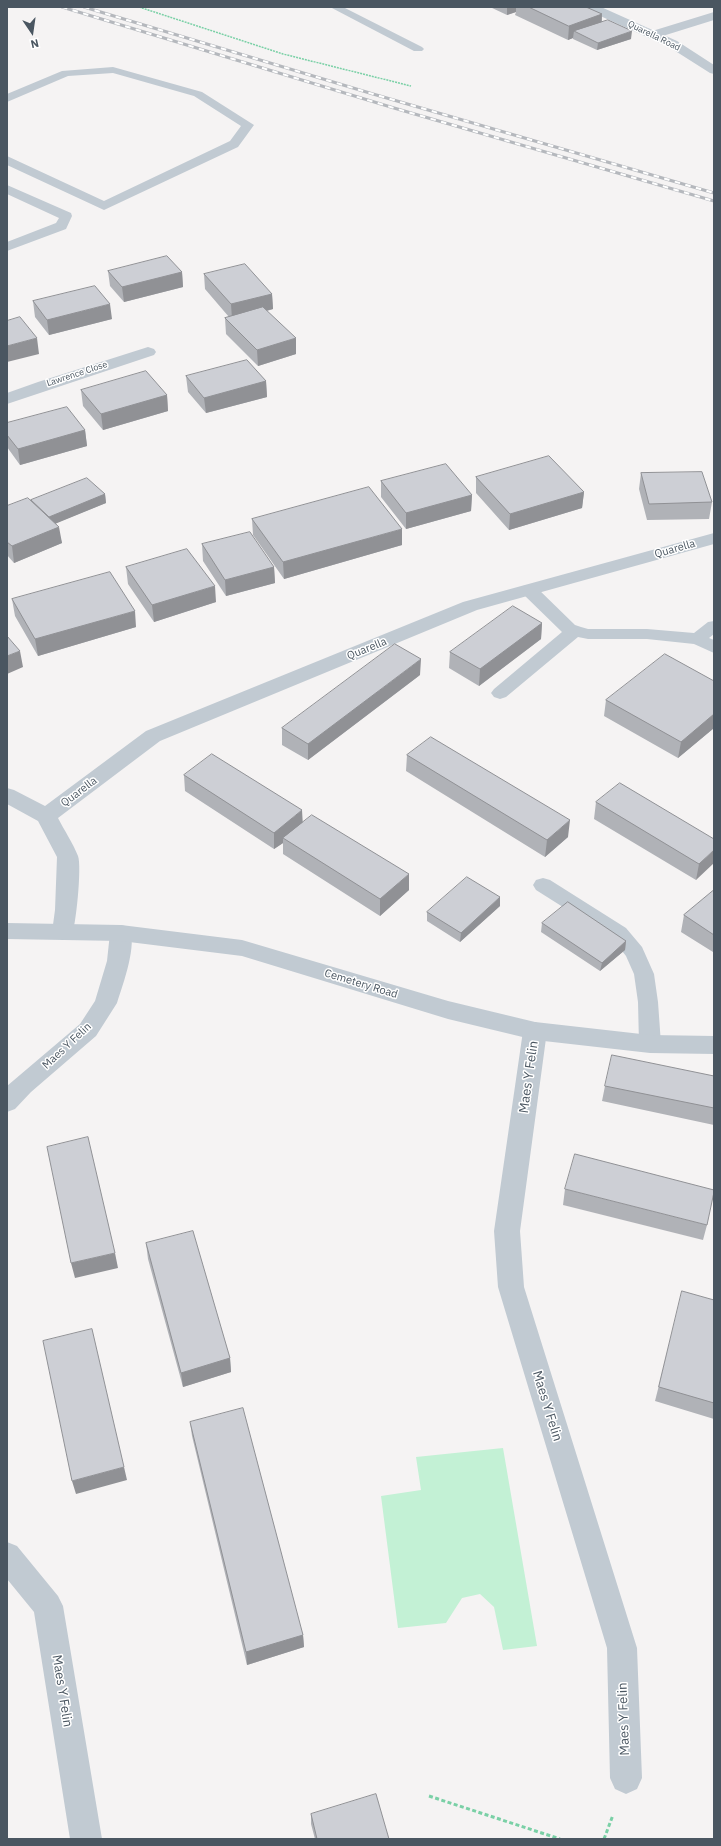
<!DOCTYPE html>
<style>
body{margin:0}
#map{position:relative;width:721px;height:1846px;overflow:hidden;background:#f5f3f3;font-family:"IBM Plex Sans",sans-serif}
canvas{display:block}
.frame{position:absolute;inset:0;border:8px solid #4a5661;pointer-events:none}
.north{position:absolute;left:12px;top:12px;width:40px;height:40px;-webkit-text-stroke:3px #fff;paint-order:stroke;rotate:167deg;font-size:11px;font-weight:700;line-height:16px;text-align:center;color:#4a5661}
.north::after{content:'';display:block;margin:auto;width:14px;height:18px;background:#4a5661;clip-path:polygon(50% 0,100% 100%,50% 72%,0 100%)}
</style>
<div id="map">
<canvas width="721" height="1846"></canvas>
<div class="frame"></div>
<div class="north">N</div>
</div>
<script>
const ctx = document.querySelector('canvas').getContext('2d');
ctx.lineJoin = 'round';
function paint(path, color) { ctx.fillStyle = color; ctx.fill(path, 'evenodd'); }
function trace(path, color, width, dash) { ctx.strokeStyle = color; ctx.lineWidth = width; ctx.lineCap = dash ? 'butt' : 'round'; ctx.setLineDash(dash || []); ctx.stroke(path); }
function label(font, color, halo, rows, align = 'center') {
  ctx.font = font + ' "IBM Plex Sans",sans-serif'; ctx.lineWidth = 3; ctx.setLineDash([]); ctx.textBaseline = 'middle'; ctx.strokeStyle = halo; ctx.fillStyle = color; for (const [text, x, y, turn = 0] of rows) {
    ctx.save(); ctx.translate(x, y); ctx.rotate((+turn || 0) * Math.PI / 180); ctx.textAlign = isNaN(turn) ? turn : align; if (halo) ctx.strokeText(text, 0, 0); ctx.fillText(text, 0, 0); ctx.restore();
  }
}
const green = new Path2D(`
 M 503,1448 L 537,1646 L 503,1650 L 494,1607 L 480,1594 L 462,1598 L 446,1623 L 398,1628 L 381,1496 L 421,1490 L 416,1457 Z`);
const pathFar1 = new Path2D(`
 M 139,7 L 283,54 L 411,86`);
const path = new Path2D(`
 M 429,1796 L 560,1839
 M 604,1839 L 613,1815`);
const service = new Path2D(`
 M 330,7 L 343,7 L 422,47 L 424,49 L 422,51 L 414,51 Z
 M 113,67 L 202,92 L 254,125 L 238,147 L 104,210 L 7,165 L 7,156 L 104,201 L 230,141 L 241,126 L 194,96 L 113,73 L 68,76 L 7,102 L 7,94 L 62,71 Z
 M 7,185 L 71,213 L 72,216 L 66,229 L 7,251 L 7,242 L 56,223 L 59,218 L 7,194 Z
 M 529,585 L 535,586 L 575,625 L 581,627 L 588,629 L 647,629 L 694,633 L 708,622 L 714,621 L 714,634 L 709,638 L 714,640 L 714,653 L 694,644 L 647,639 L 588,639 L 578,637 L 506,697 L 500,699 L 494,697 L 491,693 L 494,689 L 562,632 L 523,594 L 521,590 L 523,586 Z
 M 543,878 L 550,880 L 626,928 L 642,947 L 654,974 L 658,1002 L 661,1044 L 658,1050 L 650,1052 L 642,1050 L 639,1044 L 638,1002 L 634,974 L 626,956 L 612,938 L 536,890 L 533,885 L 536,880 Z`);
const minor = new Path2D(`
 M 714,12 L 714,20 L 653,39 L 649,38 L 647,35 L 649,32 Z
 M 148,347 L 154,349 L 156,352 L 154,355 L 7,404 L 7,393 L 38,382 Z
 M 714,533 L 714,544 L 477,610 L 160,741 L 58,818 C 64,830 73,843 78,856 C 82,866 76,928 71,938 L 63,940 L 55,938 L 52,932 L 55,910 L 57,857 L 38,821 L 7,804 L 7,788 L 14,790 L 45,806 L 146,731 L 463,602 Z
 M 121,925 L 129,927 C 138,944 123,984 117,1003 L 96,1036 L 31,1092 L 15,1109 L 7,1112 L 7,1086 L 80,1024 L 95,1001 L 107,961 L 110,933 L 113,927 Z
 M 535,1022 L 543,1025 L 547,1031 L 520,1231 L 524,1287 L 637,1648 L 642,1778 L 637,1789 L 626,1794 L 615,1789 L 610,1778 L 607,1648 L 498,1287 L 494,1231 L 523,1031 L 527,1025 Z
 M 7,1542 L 17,1546 L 58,1596 L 63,1606 L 102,1839 L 70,1839 L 34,1612 L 7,1579 Z`);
const tertiary = new Path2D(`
 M 585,7 L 601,7 L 677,41 L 714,65 L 714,74 L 710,73 L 669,47 L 587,10 Z
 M 7,923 L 121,925 L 242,940 L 448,1001 L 535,1022 L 650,1035 L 714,1036 L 714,1054 L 650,1053 L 535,1040 L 448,1019 L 242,956 L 121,941 L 7,939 Z`);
const rail = new Path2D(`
 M 62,7 L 394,108 L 714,201
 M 84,7 L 373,94 L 714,193`);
const wall = new Path2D(`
 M 490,7 L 586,7 L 602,14 L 602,22 L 631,39 L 597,50 L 573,39 L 573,38 L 568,40 L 515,15 L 516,12 L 507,15 Z
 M 108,271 L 182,272 L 183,287 L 124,302 L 110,286 Z
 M 204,274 L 272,294 L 273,309 L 267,311 L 296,354 L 258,366 L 226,334 L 225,318 L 229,317 L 205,289 Z
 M 33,301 L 112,319 L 49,335 L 35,317 Z
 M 186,376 L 266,381 L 267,397 L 206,413 L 188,392 Z
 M 81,390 L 167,395 L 168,411 L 103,430 L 83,406 Z
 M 7,423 L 85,430 L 87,446 L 20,465 L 7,447 Z
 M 641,473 L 712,502 L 709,519 L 647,520 L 639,489 Z
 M 476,477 L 584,492 L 582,508 L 509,530 L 476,493 Z
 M 381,481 L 472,495 L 471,511 L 406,529 L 381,497 Z
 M 105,494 L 106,503 L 56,523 L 62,543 L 14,563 L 7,555 L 7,506 L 31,500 Z
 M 252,519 L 402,545 L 284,579 L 253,535 Z
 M 202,544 L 274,567 L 275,583 L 226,596 L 203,561 Z
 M 126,567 L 216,602 L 154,622 L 128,584 Z
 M 12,599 L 136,627 L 38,656 L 15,616 Z
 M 542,623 L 541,639 L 479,686 L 449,668 L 450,652 Z
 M 420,675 L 308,760 L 282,745 L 282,728 Z
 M 714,681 L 714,728 L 678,758 L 604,716 L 606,700 Z
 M 407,755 L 568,837 L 545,857 L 406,771 Z
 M 184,775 L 303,822 L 409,890 L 380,916 L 283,854 L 283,843 L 274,849 L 185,791 Z
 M 596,802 L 714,839 L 696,880 L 594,819 Z
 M 714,890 L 714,951 L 713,952 L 681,932 L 684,915 Z
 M 500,906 L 460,942 L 427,921 L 427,912 Z
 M 542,923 L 626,941 L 625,950 L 600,971 L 541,932 Z
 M 714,1076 L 714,1125 L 602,1101 L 605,1086 Z
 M 565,1189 L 707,1225 L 703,1240 L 563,1205 Z
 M 146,1243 L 230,1358 L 231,1372 L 183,1387 L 148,1259 Z
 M 714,1300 L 714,1419 L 655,1401 L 679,1306 Z
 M 190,1422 L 303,1635 L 304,1647 L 247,1665 L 192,1436 Z
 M 311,1814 L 389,1839 L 315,1839 L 311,1824 Z`);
const shadedWall = new Path2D(`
 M 507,7 L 516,7 L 516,12 L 507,15 Z
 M 602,14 L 601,28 L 574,31 L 573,38 L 568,40 L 569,26 Z
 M 632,31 L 631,39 L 597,50 L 598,43 Z
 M 182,272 L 183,287 L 124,302 L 122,287 Z
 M 272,294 L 273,309 L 232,319 L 231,304 Z
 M 110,304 L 112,319 L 49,335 L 47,320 Z
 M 37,338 L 39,354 L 7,362 L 7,346 Z
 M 296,338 L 296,354 L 258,366 L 257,350 Z
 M 266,381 L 267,397 L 206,413 L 204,398 Z
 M 167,395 L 168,411 L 103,430 L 101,414 Z
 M 85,430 L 87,446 L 20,465 L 18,449 Z
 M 584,492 L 582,508 L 509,530 L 510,514 Z
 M 105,494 L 106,503 L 45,528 L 44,519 Z
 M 472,495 L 471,511 L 406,529 L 406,513 Z
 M 59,527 L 62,543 L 14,563 L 12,546 Z
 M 402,529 L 402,545 L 284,579 L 283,562 Z
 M 274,567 L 275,583 L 226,596 L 225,580 Z
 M 215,586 L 216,602 L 154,622 L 152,605 Z
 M 135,611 L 136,627 L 38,656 L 35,639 Z
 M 542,623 L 541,639 L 479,686 L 480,669 Z
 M 20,651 L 23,667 L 7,674 L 7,656 Z
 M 421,659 L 420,675 L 308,760 L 308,744 Z
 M 714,714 L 714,728 L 678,758 L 681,742 Z
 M 302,810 L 303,827 L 283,838 L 283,843 L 274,849 L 274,833 Z
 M 570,820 L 568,837 L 545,857 L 547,840 Z
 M 714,850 L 714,863 L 696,880 L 699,864 Z
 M 409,874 L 409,890 L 380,916 L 380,899 Z
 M 500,897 L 500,906 L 460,942 L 461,933 Z
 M 626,941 L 625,950 L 600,971 L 602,963 Z
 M 115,1253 L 118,1268 L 75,1278 L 71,1263 Z
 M 230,1358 L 231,1372 L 183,1387 L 181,1373 Z
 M 124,1467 L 127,1480 L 76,1494 L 72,1481 Z
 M 303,1635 L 304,1647 L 247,1665 L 246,1652 Z`);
const building = new Path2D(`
 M 529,7 L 586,7 L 602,14 L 569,26 Z
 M 608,20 L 632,31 L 598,43 L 574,31 Z
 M 167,256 L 182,272 L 122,287 L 108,271 Z
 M 245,264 L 272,294 L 231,304 L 204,274 Z
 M 95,286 L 110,304 L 47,320 L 33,301 Z
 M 263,307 L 296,338 L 257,350 L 225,318 Z
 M 20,317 L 37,338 L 7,346 L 7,321 Z
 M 247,360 L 266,381 L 204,398 L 186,376 Z
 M 146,371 L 167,395 L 101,414 L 81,390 Z
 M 67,407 L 85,430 L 18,449 L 7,435 L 7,423 Z
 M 549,456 L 584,492 L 510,514 L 476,477 Z
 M 446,464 L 472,495 L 406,513 L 381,481 Z
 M 702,472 L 712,502 L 649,504 L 641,473 Z
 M 87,478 L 105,494 L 49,517 L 31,500 Z
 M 369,487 L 402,529 L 283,562 L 252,519 Z
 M 28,498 L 59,527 L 12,546 L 7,542 L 7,506 Z
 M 250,532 L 274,567 L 225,580 L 202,544 Z
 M 187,549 L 215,586 L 152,605 L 126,567 Z
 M 110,572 L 135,611 L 35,639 L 12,599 Z
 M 513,606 L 542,623 L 480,669 L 450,652 Z
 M 7,636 L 20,651 L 7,656 Z
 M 395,644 L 421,659 L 308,744 L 282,728 Z
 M 665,654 L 714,681 L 714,714 L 681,742 L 606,700 Z
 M 431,737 L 570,820 L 547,840 L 407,755 Z
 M 212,754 L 302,810 L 274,833 L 184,775 Z
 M 620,783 L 714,839 L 714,850 L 699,864 L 596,802 Z
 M 312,815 L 409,874 L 380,899 L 283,838 Z
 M 467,877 L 500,897 L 461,933 L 427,912 Z
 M 714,890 L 714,935 L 684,915 Z
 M 568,902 L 626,941 L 602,963 L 542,923 Z
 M 612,1055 L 714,1076 L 714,1108 L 605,1086 Z
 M 88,1137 L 115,1253 L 71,1263 L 47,1147 Z
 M 575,1154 L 714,1190 L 714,1192 L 707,1225 L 565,1189 Z
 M 193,1231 L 230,1358 L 181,1373 L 146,1243 Z
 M 682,1291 L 714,1300 L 714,1403 L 659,1387 Z
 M 92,1329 L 124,1467 L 72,1481 L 43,1341 Z
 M 243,1408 L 303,1635 L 246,1652 L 190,1422 Z
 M 376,1794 L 389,1839 L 317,1839 L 311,1814 Z`);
const farStreetnames = [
 ["Quarella Road",654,36,26],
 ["Lawrence Close",77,374,-18]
];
const streetNames = [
 ["Quarella",675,549,-16],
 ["Quarella",367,649,-22],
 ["Quarella",79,792,-37],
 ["Cemetery Road",361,984,17],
 ["Maes Y Felin",67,1046,-43]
];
const nearStreetnames = [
 ["Maes Y Felin",529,1077,-82],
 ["Maes Y Felin",547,1406,73],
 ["Maes Y Felin",62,1691,81],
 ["Maes Y Felin",624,1719,-92]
];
paint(green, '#c3f1d5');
trace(pathFar1, '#7ad0a6', 1.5, [2, 1]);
trace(path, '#7ad0a6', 3, [4, 2.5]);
paint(service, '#c1cad2');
paint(minor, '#c1cad2');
paint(tertiary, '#c1cad2');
trace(rail, '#b5b8bd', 3);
trace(rail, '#fff', 2, [5.5]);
paint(wall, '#b0b2b7');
paint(shadedWall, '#909195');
paint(building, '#cdcfd5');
trace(building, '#909195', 1);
label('9px', '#4a5661', '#fff', farStreetnames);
label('11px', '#4a5661', '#fff', streetNames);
label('13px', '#4a5661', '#fff', nearStreetnames);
</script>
